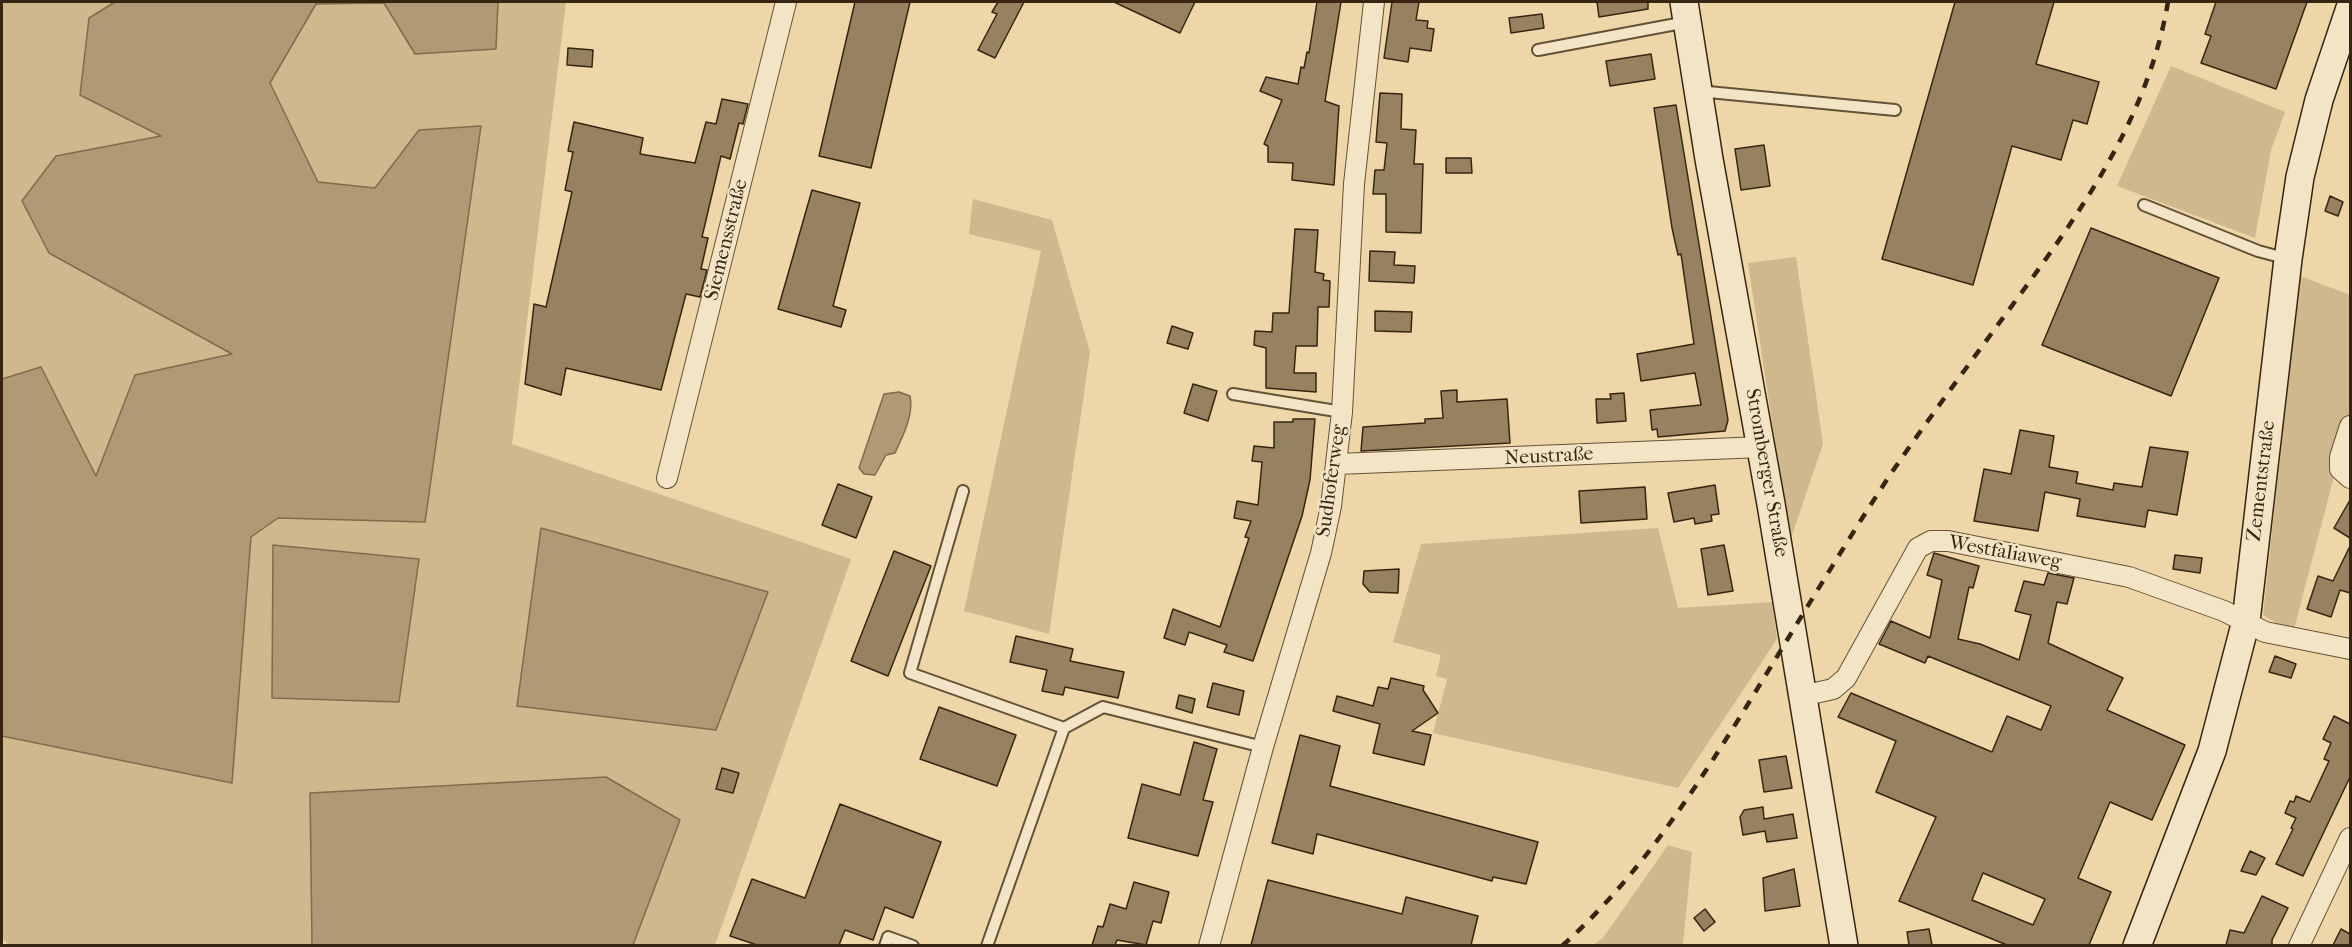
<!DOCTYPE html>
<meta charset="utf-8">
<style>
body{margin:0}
#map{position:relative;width:2352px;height:947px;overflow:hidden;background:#eed6a8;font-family:"IM FELL French Canon",serif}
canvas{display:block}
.frame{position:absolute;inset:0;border:3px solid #362611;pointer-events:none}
</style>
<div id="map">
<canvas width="2352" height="947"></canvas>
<div class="frame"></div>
</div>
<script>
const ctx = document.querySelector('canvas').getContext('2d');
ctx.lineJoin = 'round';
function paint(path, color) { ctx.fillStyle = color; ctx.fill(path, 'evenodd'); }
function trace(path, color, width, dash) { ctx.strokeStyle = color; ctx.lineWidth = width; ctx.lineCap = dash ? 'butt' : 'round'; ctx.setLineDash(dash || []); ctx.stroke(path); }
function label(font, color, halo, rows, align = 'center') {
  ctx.font = font + ' "IM FELL French Canon",serif'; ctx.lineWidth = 4.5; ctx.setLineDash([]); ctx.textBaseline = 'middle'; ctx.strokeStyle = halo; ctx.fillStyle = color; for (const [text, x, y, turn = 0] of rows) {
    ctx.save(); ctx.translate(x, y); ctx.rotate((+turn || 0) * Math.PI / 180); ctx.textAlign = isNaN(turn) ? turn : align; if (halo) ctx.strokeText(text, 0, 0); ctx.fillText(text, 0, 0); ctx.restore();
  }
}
const green = new Path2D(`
 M 2,2 L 115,2 L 89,18 L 162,136 L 56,156 L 49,253 L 233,354 L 96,477 L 41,367 L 2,379 Z
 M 498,2 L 566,2 L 512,444 L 851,559 L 715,945 L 633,945 L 680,820 L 310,793 L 312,945 L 10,946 L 2,938 L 2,736 L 232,783 L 251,537 L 278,518 L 425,522 L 419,130 L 375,188 L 318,182 L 270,83 L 316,4 L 384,3 L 416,53 L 496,49 Z
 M 2171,66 L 2285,112 L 2271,150 L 2255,238 L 2117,186 Z
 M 973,199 L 1052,220 L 1090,352 L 1049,634 L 964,611 L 1041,251 L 969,234 Z
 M 1796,257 L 1823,444 L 1790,541 L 1748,263 Z
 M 2300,276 L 2350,295 L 2350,415 L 2293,633 L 2263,615 Z
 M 1658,528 L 1678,608 L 1772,602 L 1777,639 L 1678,788 L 1433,733 L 1447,679 L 1436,676 L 1441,655 L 1393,642 L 1421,544 Z
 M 1668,845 L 1692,852 L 1683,945 L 1593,945 L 1603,938 Z`);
const water = new Path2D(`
 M 115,2 L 498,2 L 496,49 L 415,54 L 384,3 L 316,4 L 270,83 L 318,182 L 375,188 L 419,130 L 481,126 L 425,522 L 278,518 L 251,537 L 232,783 L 2,736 L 2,379 L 41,367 L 96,476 L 135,375 L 232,354 L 49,253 L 22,201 L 56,156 L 161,136 L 80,95 L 89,18 Z
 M 899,392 L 910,396 C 914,414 903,436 895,453 L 886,455 L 875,475 L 864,474 L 859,468 L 884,394 Z
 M 541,528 L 768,592 L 716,730 L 517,706 Z
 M 273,545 L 419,559 L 399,702 L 272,698 Z
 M 606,777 L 680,820 L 633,945 L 312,945 L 310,793 Z`);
const building = new Path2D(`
 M 855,2 L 910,2 L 871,168 L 819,156 Z
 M 998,2 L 1024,2 L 995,58 L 978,50 L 997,14 L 992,12 Z
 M 1114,2 L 1195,2 L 1180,33 Z
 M 1317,2 L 1341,2 L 1325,101 L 1339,106 L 1334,185 L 1292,180 L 1293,163 L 1268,162 L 1268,146 L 1264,144 L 1282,100 L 1260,91 L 1266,77 L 1298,84 L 1301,67 L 1304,68 L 1307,52 L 1309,53 Z
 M 1392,2 L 1419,2 L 1416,20 L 1428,21 L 1427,28 L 1434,29 L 1431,51 L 1410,48 L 1408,62 L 1384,58 Z
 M 1597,2 L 1648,2 L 1648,9 L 1599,17 Z
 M 1955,2 L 2054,2 L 2036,64 L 2099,82 L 2087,124 L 2073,120 L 2061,160 L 2012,146 L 1973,285 L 1882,259 Z
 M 2216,2 L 2307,2 L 2276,89 L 2201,63 L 2211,36 L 2205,34 Z
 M 1542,14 L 1544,28 L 1511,33 L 1509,18 Z
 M 568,48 L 593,50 L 592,67 L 567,65 Z
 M 1651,54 L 1655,79 L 1610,86 L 1606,61 Z
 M 1380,93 L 1402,94 L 1401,129 L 1416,130 L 1414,164 L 1423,164 L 1421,233 L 1386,232 L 1386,194 L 1373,194 L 1375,170 L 1384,170 L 1387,143 L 1376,142 Z
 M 722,99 L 748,104 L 743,124 L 739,123 L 730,159 L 721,156 L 702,237 L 708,238 L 701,269 L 707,270 L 700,297 L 686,294 L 661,390 L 566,368 L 561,395 L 525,384 L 534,304 L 546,307 L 572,192 L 565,190 L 573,152 L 568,151 L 574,122 L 643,138 L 640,154 L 695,163 L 706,122 L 716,124 Z
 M 1676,105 L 1728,420 L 1725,431 L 1658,437 L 1657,429 L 1652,430 L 1650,410 L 1701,405 L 1695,373 L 1641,381 L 1637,354 L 1694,344 L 1681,254 L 1678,255 L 1672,228 L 1654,108 Z
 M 1764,145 L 1770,186 L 1741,190 L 1735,149 Z
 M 1446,158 L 1471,158 L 1472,173 L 1446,173 Z
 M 812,190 L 860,203 L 833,306 L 846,310 L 841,327 L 778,309 Z
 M 2330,196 L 2343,202 L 2338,216 L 2325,211 Z
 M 2091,228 L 2219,278 L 2171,396 L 2042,345 Z
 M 1295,229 L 1318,230 L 1315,272 L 1324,274 L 1323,280 L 1330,281 L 1329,307 L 1318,307 L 1317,346 L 1296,346 L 1294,373 L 1316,373 L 1316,392 L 1266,388 L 1266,348 L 1254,345 L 1255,331 L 1272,332 L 1273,313 L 1289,313 Z
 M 1370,251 L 1395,252 L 1394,265 L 1415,266 L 1414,283 L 1369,281 Z
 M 1375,311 L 1412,312 L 1411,332 L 1375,331 Z
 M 1172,326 L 1193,333 L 1188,349 L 1167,343 Z
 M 1193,384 L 1217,391 L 1208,421 L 1184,413 Z
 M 1457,390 L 1457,402 L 1507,399 L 1510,443 L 1361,451 L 1363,427 L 1425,423 L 1425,419 L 1443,418 L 1441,391 Z
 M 1624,393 L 1626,421 L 1597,423 L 1596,399 L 1611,399 L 1610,394 Z
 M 1293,419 L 1315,419 L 1310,480 L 1302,516 L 1253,661 L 1224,652 L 1227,645 L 1189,632 L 1185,645 L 1164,638 L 1173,609 L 1220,627 L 1249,538 L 1245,537 L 1251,521 L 1234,518 L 1237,501 L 1258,505 L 1262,462 L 1252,461 L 1254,446 L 1274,448 L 1274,422 L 1293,422 Z
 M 2020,430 L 2054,436 L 2049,467 L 2078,472 L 2076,483 L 2113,490 L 2114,483 L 2142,487 L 2150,447 L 2188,452 L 2177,515 L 2148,510 L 2145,527 L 2077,516 L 2080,499 L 2045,492 L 2038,531 L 1974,521 L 1984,469 L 2011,474 Z
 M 838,484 L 872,497 L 856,538 L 822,525 Z
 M 1715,485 L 1719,514 L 1711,515 L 1712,521 L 1695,524 L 1694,518 L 1674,522 L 1668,493 Z
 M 1645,487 L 1647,519 L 1581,523 L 1579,491 Z
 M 2350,500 L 2350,538 L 2334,528 Z
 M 1724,545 L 1733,591 L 1708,595 L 1701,549 Z
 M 2350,546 L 2350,593 L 2340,590 L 2331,617 L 2307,609 L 2318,576 L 2333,581 Z
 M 894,551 L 931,566 L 888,676 L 851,661 Z
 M 1934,553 L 1979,566 L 1973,588 L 1969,587 L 1958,639 L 1980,644 L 2019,660 L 2031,615 L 2015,611 L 2024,581 L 2044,585 L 2048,573 L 2074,578 L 2067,604 L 2057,602 L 2048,643 L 2123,678 L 2107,710 L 2185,745 L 2152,820 L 2110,802 L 2078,878 L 2111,892 L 2089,945 L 2007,945 L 1899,901 L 1936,817 L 1876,792 L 1896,741 L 1838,717 L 1851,693 L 1992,752 L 2007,716 L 2041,730 L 2051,706 L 1928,656 L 1925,663 L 1879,644 L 1891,621 L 1930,638 L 1942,580 L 1927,575 ZM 1983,873 L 2045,899 L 2033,925 L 1972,900 Z
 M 2175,555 L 2202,558 L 2200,573 L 2173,569 Z
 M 1399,569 L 1398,593 L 1370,592 L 1363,584 L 1364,571 Z
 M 1016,636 L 1073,649 L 1070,661 L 1124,672 L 1118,698 L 1065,687 L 1063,695 L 1042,691 L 1047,670 L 1010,662 Z
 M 2275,656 L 2296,664 L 2291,678 L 2269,672 Z
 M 1391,678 L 1424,686 L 1423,690 L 1438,713 L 1412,731 L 1431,735 L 1424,765 L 1373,753 L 1380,724 L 1333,711 L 1337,696 L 1373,706 L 1378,687 L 1388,689 Z
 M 1213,683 L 1244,691 L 1239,715 L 1207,707 Z
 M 1179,695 L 1195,699 L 1192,713 L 1176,708 Z
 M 939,707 L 1016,735 L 997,786 L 920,759 Z
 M 2334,716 L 2350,724 L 2350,777 L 2303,876 L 2276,864 L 2293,829 L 2291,828 L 2296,818 L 2285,813 L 2290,801 L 2294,802 L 2296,796 L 2310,802 L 2329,761 L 2324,759 L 2331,743 L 2323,739 Z
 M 1300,735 L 1340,746 L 1330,786 L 1538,842 L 1526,884 L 1493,877 L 1492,881 L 1317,834 L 1313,854 L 1272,843 Z
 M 1194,742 L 1217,749 L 1203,800 L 1213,802 L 1198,856 L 1128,838 L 1142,784 L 1180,795 Z
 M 1786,756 L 1792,788 L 1764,792 L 1759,760 Z
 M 722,768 L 739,773 L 733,793 L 716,789 Z
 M 840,804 L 941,842 L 913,918 L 885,907 L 873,940 L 845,930 L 839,945 L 757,945 L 730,936 L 752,879 L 805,898 Z
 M 1763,807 L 1764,819 L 1793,814 L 1797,838 L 1767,842 L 1765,831 L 1743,835 L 1740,817 L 1744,810 Z
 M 2250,851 L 2265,858 L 2256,875 L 2241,871 Z
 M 1794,869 L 1800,906 L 1765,911 L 1763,878 Z
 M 1268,880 L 1402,914 L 1406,897 L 1478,916 L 1471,945 L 1251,945 Z
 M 1134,882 L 1169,892 L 1161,923 L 1153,921 L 1146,945 L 1117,940 L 1115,945 L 1092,945 L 1098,926 L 1103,927 L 1110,904 L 1126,909 Z
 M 2262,896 L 2288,908 L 2272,940 L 2272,945 L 2226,945 L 2230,930 L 2244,933 Z
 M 1705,909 L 1715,922 L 1704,931 L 1694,918 Z
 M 1929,929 L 1932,945 L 1909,945 L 1907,932 Z
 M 2341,929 L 2350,934 L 2350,945 L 2333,945 Z`);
const lane = new Path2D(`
 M 1538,50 L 1687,22
 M 1698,91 L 1895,110
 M 2144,205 L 2258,251 L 2288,259
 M 1233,394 L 1342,412
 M 963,491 L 910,673 L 1064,728 L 1103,707 L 1263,747
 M 885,946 L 888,937 L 913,946
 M 987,946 L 1064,728`);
const street = new Path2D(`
 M 2350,426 L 2340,457 L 2340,469 L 2350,478
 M 1337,464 L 1762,447
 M 667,478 L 786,2
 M 1802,696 L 1833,689 L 1846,678 L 1918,548 L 1931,541 L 1948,541 L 2129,577 L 2224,611 L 2265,632 L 2350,649
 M 1209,946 L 1263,747 L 1321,553 L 1331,506 L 1342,412 L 1354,184 L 1374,2
 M 2299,946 L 2350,838`);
const secondary = new Path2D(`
 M 1684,2 L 1709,159 L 1771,504 L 1844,946
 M 2137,946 L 2212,751 L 2246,621 L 2288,259 L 2300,177 L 2319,100 L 2350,8`);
const rail = new Path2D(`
 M 1562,946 C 1639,877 1694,791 1748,704 C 1796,626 1842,548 1892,472 C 1934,411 1978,352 2022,292 C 2087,203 2149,113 2168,2`);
const streetNames = [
 ["Siemensstraße",727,240,-76],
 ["Neustraße",1549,457,-3],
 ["Stromberger Straße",1766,473,80],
 ["Sudhoferweg",1332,481,-82],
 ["Zementstraße",2262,481,-83],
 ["Westfaliaweg",2005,553,10]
];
paint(green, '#cfb88e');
paint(water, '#af9a75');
trace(water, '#7f6c4d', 1.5);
paint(building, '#968260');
trace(building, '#362611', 1.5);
trace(lane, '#645237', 14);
trace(street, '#645237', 22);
trace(secondary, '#362611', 30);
trace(lane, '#f4e4c6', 10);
trace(street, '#f4e4c6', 20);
trace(secondary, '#f4e4c6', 27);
trace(rail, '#362611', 4.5, [10, 10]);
label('20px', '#362611', '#f4e4c6', streetNames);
</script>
